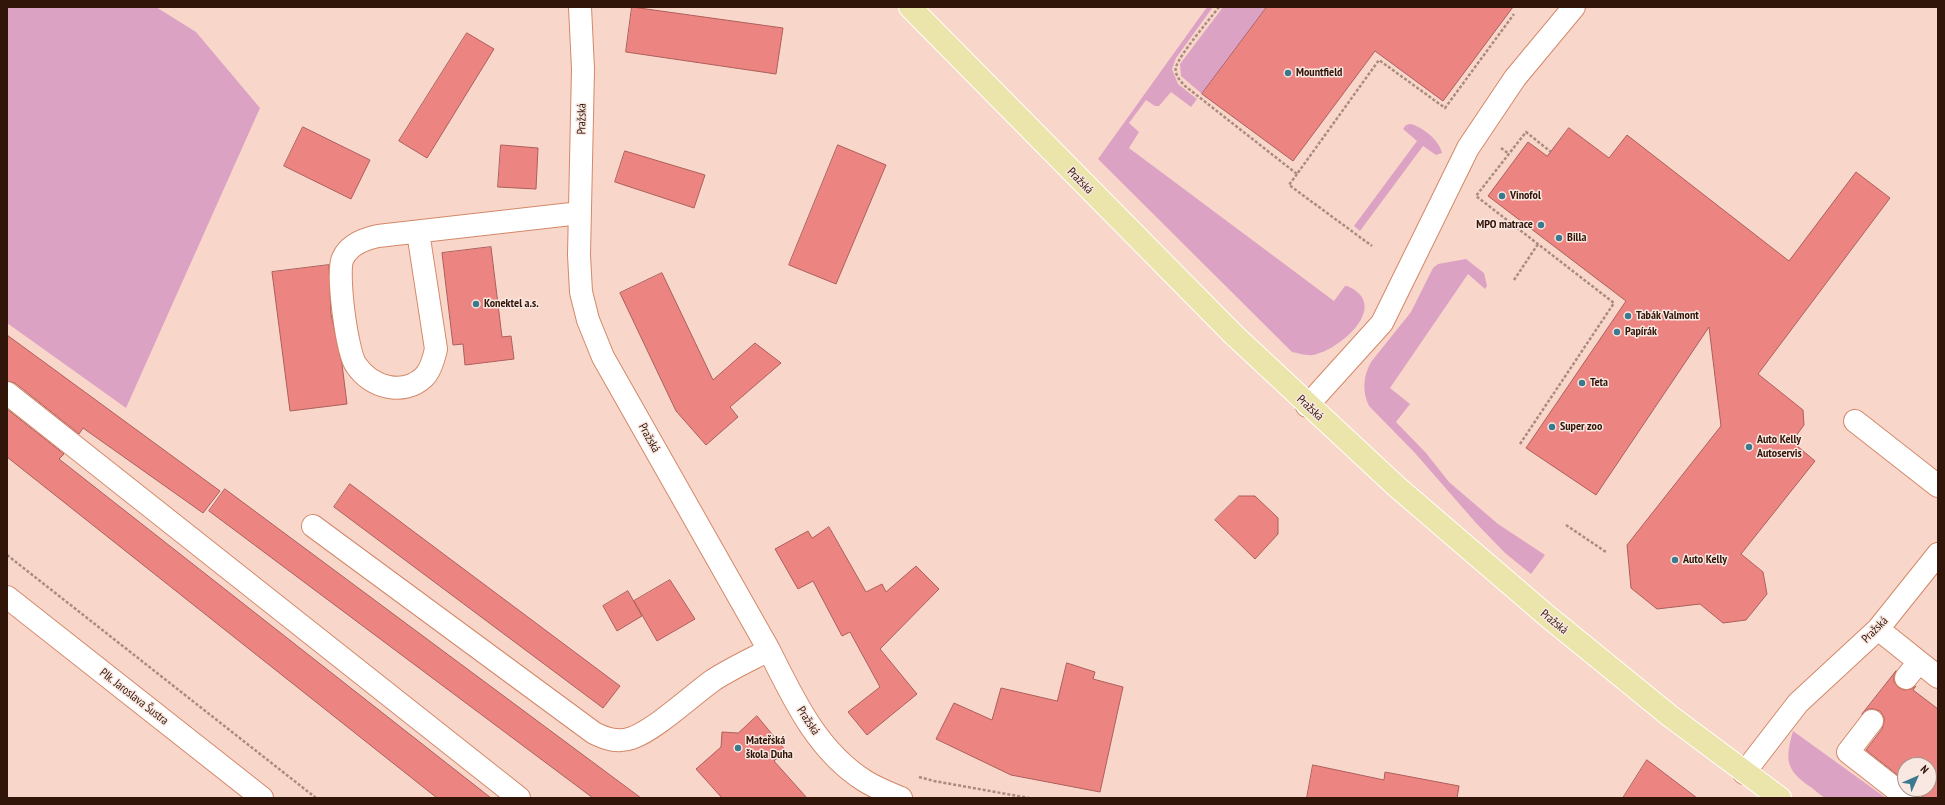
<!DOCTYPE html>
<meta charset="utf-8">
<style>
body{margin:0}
#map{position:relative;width:1945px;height:805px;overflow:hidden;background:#f8d7ca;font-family:"PT Sans Narrow",sans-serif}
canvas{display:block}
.frame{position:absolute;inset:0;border:8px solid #321509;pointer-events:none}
.north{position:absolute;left:1897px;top:757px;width:40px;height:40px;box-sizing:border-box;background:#f9e8e1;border:1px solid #a9948b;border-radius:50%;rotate:45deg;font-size:11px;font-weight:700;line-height:16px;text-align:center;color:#321509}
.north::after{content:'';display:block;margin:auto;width:14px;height:18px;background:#3b798f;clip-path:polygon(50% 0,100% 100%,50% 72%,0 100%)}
</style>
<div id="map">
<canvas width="1945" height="805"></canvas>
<div class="frame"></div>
<div class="north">N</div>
</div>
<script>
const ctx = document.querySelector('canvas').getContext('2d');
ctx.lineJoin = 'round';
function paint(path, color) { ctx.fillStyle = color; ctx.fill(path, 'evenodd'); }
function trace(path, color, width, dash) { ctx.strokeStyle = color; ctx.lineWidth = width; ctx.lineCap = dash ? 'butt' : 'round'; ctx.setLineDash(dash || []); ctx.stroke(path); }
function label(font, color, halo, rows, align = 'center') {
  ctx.font = font + ' "PT Sans Narrow",sans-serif'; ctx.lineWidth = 3; ctx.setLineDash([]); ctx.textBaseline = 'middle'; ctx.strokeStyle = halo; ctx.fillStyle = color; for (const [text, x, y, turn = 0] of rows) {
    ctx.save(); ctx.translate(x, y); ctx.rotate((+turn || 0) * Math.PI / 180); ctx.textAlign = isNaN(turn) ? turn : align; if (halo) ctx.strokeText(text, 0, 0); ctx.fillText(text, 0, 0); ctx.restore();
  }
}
const green = new Path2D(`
 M 7,7 L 156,7 L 196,32 L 260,108 L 126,408 L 7,323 Z
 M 1207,7 L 1213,7 L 1176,58 L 1172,69 L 1178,84 L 1197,99 L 1191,107 L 1171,92 L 1159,106 L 1155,106 L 1146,100 L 1129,123 L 1139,132 L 1129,148 L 1334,301 L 1345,286 L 1347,286 C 1392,305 1340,350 1313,355 C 1307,356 1298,353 1292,352 L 1098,159 Z
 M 1223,7 L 1267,7 L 1202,94 L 1181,76 L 1180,64 Z
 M 1410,124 C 1422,126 1440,141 1442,153 L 1436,155 L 1423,146 L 1360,231 L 1354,226 L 1417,141 L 1403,129 L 1406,125 Z
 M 1466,259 L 1484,273 L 1487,286 L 1485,289 L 1468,274 L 1390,388 L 1410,404 L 1396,422 L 1426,453 L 1449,482 L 1498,524 L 1545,555 L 1531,574 L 1505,553 L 1476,523 L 1415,453 L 1369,406 C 1362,391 1363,377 1371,362 L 1411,312 L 1433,268 L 1438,264 Z
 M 1793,731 L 1886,798 C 1873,798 1837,801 1827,798 C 1822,797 1816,791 1812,788 C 1785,770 1785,760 1793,731 Z`);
const building = new Path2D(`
 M 632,7 L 783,28 L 776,74 L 626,52 Z
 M 1267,7 L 1513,7 L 1443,101 L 1375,51 L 1293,161 L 1202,94 Z
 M 467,33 L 494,49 L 427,158 L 399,141 Z
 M 303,127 L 370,160 L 351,199 L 284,166 Z
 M 1569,128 L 1609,158 L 1627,135 L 1789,261 L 1856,172 L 1890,198 L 1758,374 L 1803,410 L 1804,425 L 1793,440 L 1797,444 L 1796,445 L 1815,461 L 1741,554 L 1763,572 L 1767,594 L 1746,620 L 1723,623 L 1700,604 L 1657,609 L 1631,588 L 1627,545 L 1721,426 L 1709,327 L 1596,495 L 1526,448 L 1626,301 L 1488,196 L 1528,142 L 1547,156 Z
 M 501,145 L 538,148 L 536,189 L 498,187 Z
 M 838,145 L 886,165 L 836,284 L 789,265 Z
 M 625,151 L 705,175 L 694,208 L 615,182 Z
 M 491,247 L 502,337 L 511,336 L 514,359 L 465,365 L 463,344 L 453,345 L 442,253 Z
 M 329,265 L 331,314 L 342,364 L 347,404 L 290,411 L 272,272 Z
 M 662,273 L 713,380 L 755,343 L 781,363 L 730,407 L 738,417 L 706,445 L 676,411 L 620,293 Z
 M 7,335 L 220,491 L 203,513 L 83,428 L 79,434 L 15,383 L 7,381 Z
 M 7,409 L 64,454 L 59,459 L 491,798 L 437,798 L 7,457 Z
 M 350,484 L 620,686 L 603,708 L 334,507 Z
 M 225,489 L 532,717 L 641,798 L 593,798 L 209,511 Z
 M 1239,496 L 1255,496 L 1278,518 L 1278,534 L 1255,559 L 1215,520 Z
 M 829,527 L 866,592 L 882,584 L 886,592 L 916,566 L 939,589 L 880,649 L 917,694 L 867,735 L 848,712 L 880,687 L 850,632 L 842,636 L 813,581 L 798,589 L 775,549 L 808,531 L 812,538 Z
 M 670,580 L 695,619 L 657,641 L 634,601 Z
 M 628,591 L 642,616 L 617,631 L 603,606 Z
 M 1067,663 L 1095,672 L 1093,679 L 1123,687 L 1100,792 L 1011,775 L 936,739 L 954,703 L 992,720 L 1001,688 L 1057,701 Z
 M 1896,671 L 1894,676 L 1894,682 L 1898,687 L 1904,690 L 1911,689 L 1916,686 L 1913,690 L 1938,709 L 1938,798 L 1924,798 L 1915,789 L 1929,789 L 1929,765 L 1905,765 L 1905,781 L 1866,750 L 1882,729 L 1884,722 L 1884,717 L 1880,711 L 1874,709 L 1868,709 L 1862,714 Z
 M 757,716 L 786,751 L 774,761 L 807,798 L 722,798 L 696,769 L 721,747 L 722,732 L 738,733 Z
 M 1647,760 L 1697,798 L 1623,798 Z
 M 1313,765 L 1384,780 L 1385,772 L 1459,786 L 1457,798 L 1307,798 Z`);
const path = new Path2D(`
 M 1219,7 C 1209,20 1180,54 1176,67 C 1174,74 1180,81 1185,86 L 1297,174 L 1379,60 L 1445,108 L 1514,14
 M 1501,148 L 1509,154
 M 1297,174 L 1289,185 L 1372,246
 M 1514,280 L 1538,244
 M 1520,444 L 1614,303 L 1476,196 L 1526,132 L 1551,152
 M 1566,525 L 1606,552
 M 7,555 L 316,798
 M 919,777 L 934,781 L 1029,798`);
const minor = new Path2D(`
 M 580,7 L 583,69 L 579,255 L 581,292 L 588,320 L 603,357 L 769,650 C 793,698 817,751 865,781 C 876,788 889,793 901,798
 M 418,232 L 436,349 C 434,358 431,370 424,377 C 403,397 371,387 356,365 C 347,353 336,271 343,258 C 349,245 364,239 378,236 L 580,213
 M 7,393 L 519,798
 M 1307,406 L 1382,323 L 1468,148 L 1515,78 L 1574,7
 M 1855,421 L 1938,486
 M 313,526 L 594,733 C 606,739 618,743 632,738 C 656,729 690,697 712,681 C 730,669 750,660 769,650
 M 7,597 L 262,798
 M 1878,629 L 1938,677
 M 1906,678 L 1919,662
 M 1872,721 L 1848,752 L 1907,798
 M 1744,773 L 1798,703 L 1878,629 L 1938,554`);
const major = new Path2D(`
 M 910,7 L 1234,335 L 1396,486 L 1546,615 L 1670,716 L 1780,798`);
const markers = [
 [1288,73,4,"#3b798f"],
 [1502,196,4,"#3b798f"],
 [1541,225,4,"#3b798f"],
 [1559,238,4,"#3b798f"],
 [476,304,4,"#3b798f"],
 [1628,316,4,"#3b798f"],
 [1617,332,4,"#3b798f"],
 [1582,383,4,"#3b798f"],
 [1552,427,4,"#3b798f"],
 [1749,447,4,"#3b798f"],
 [1675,560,4,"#3b798f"],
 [738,748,4,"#3b798f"]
];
const poiNames = [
 ["Mountfield",1296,73],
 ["Vinofol",1510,196],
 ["MPO matrace",1533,225,"right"],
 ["Billa",1567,238],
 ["Konektel a.s.",484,304],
 ["Tabák Valmont",1636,316],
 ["Papírák",1625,332],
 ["Teta",1590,383],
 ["Super zoo",1560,427],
 ["Auto Kelly",1757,440],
 ["Autoservis",1757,454],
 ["Auto Kelly",1683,560],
 ["Mateřská",746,741],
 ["škola Duha",746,755]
];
const streetNames = [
 ["Pražská",582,119,-89],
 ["Pražská",1080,181,46],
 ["Pražská",1310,408,43],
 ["Pražská",649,438,61],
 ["Pražská",1554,622,39],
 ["Pražská",1875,630,-45],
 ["Plk. Jaroslava Šustra",134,697,38],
 ["Pražská",808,721,57]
];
paint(green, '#dca2c4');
paint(building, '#ec8581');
trace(building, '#ad5e5b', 1);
trace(minor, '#d38869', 24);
trace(major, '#fff', 24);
trace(path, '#aa8b7e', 2.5, [3, 2]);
trace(minor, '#fff', 22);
trace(major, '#ebe5ac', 22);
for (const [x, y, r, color] of markers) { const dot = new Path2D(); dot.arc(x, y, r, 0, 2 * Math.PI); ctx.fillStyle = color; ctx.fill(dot); trace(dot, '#f9e8e1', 1.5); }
label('bold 12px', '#321509', '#f9e8e1', poiNames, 'left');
label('12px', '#321509', '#f9e8e1', streetNames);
</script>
